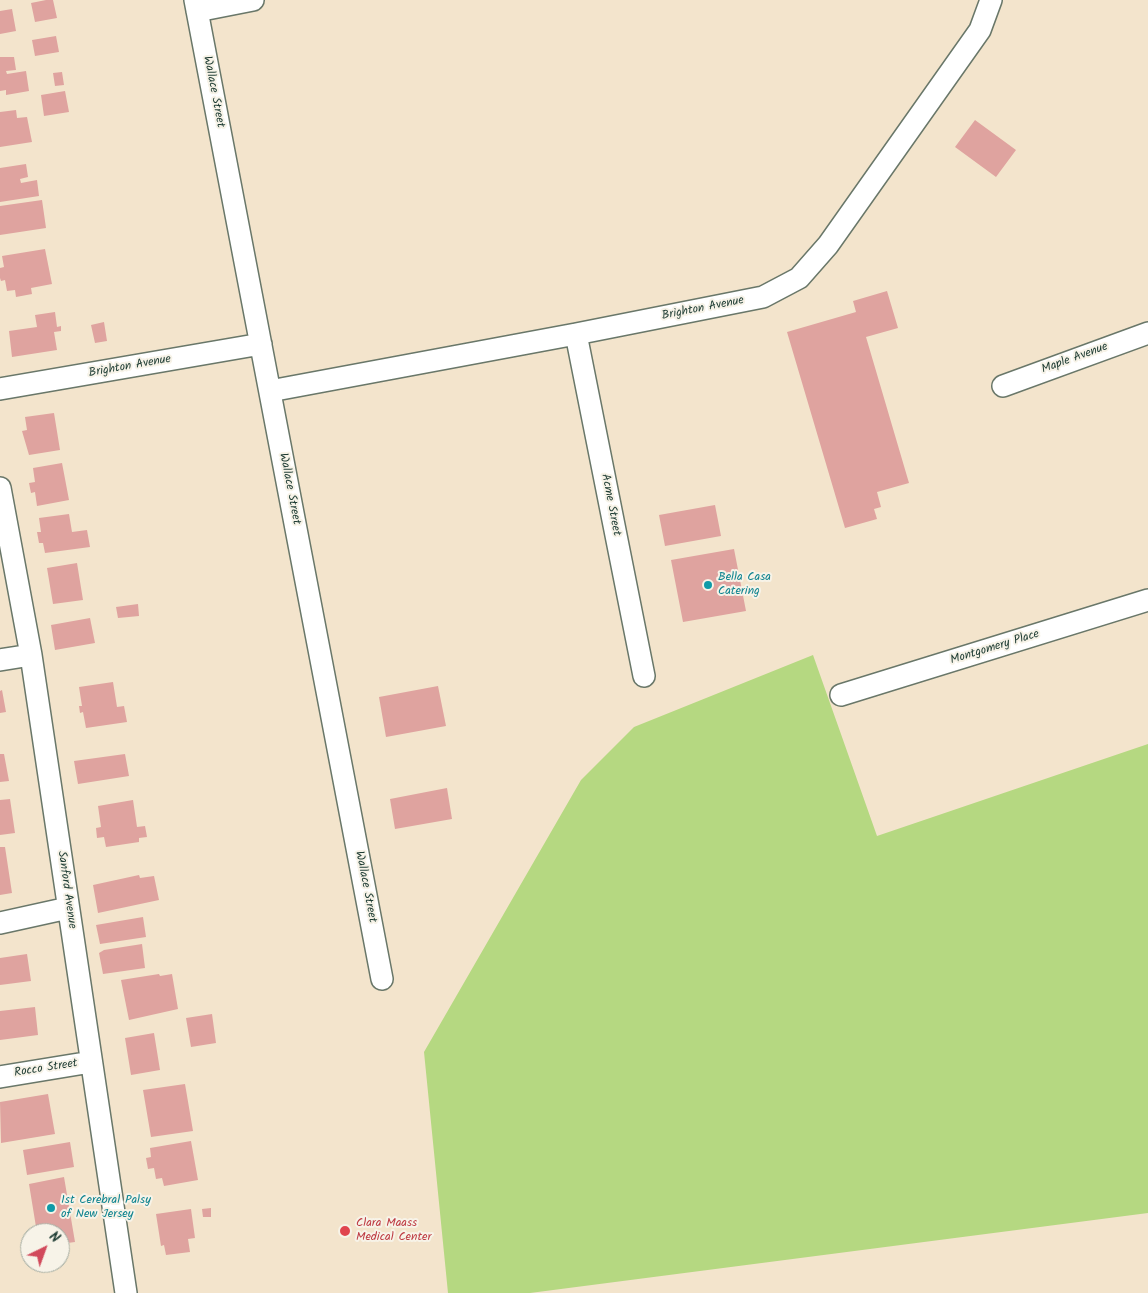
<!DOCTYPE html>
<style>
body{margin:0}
#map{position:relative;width:1148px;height:1293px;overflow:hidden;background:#f3e4cc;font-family:Kalam,sans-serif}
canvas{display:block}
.north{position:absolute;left:20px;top:1223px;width:50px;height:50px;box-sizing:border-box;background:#f7f3e8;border:1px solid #a1aaa0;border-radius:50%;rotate:42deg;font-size:14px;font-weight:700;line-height:20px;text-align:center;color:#1f3d34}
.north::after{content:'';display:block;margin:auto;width:18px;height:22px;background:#d1495b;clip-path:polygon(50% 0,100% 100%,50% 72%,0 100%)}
</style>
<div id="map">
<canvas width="1148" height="1293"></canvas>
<div class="north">N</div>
</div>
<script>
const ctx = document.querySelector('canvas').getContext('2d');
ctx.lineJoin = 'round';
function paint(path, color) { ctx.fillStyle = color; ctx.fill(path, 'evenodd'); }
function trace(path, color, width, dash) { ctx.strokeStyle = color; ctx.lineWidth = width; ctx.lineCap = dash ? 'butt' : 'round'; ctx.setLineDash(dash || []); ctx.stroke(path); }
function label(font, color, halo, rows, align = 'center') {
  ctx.font = font + ' Kalam,sans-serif'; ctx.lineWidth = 4; ctx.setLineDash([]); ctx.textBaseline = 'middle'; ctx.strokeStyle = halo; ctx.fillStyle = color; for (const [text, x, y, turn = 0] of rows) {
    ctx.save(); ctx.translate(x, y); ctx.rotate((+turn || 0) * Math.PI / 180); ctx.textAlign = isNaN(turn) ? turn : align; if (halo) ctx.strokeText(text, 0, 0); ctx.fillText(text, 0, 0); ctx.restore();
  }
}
const green = new Path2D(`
 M 813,655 L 877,836 L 1148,744 L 1148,1213 L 530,1293 L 448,1293 L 424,1052 L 581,780 L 634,727 Z`);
const building = new Path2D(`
 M 46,0 L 53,0 L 57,18 L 35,22 L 31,3 Z
 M 12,9 L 16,31 L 0,34 L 0,11 Z
 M 56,36 L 59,52 L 35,56 L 32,40 Z
 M 0,57 L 14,57 L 16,70 L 6,71 L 7,74 L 26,71 L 29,91 L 6,95 L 6,90 L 0,91 Z
 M 62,72 L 64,85 L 55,86 L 53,73 Z
 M 65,91 L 69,112 L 44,116 L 41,95 Z
 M 16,110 L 17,118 L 27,117 L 32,142 L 0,147 L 0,112 Z
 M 975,120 L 1016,150 L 996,177 L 955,147 Z
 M 26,164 L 28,177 L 20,179 L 21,183 L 37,180 L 39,196 L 0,202 L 0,168 Z
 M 42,200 L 46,228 L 0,235 L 0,206 Z
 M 45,249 L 52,284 L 31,288 L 32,294 L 16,297 L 15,290 L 7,291 L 5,280 L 1,281 L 0,278 L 0,268 L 4,267 L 2,256 Z
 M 887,291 L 898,328 L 866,337 L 909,483 L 877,492 L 881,507 L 874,509 L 877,519 L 845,528 L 787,332 L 856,312 L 853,301 Z
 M 55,312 L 57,327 L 61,326 L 61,331 L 54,332 L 57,350 L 12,357 L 9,331 L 37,327 L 35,315 Z
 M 104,322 L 107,341 L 95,343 L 91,325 Z
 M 54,413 L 60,450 L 29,455 L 22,431 L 27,430 L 25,417 Z
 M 62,463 L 69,500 L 37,506 L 35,492 L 31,493 L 29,483 L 35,482 L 33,468 Z
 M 715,505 L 721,536 L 665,546 L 659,515 Z
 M 69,514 L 72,532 L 87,530 L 90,547 L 45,553 L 43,543 L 39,543 L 37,532 L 41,532 L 39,518 Z
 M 734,549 L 746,611 L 683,622 L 671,560 Z
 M 77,563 L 83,600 L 53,604 L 47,568 Z
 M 138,604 L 139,616 L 118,618 L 116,607 Z
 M 90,618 L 95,643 L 55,650 L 51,625 Z
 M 113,682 L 117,707 L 124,706 L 127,722 L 86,728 L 83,712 L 80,713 L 79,706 L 82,706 L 79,687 Z
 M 438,686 L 446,726 L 386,737 L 379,697 Z
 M 2,690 L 6,712 L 0,713 L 0,691 Z
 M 0,754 L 4,754 L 9,781 L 0,782 Z
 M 125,754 L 129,776 L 78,784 L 74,761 Z
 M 447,788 L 452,819 L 395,829 L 390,799 Z
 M 10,799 L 15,833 L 0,835 L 0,800 Z
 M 133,800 L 137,827 L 145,826 L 147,837 L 139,838 L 139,842 L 106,847 L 104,837 L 97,838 L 96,828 L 101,827 L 98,806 Z
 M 0,847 L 5,847 L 12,893 L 0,895 Z
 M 139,875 L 140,878 L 154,876 L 159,900 L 98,913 L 93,885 Z
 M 143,917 L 146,937 L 100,944 L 96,925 Z
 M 142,944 L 145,968 L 103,974 L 99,953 L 104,950 Z
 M 27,954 L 31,981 L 0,985 L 0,958 Z
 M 159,974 L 160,976 L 172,974 L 178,1009 L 129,1020 L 121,980 Z
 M 35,1007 L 38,1035 L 0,1040 L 0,1011 Z
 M 212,1014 L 216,1043 L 191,1047 L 186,1018 Z
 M 154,1033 L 160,1070 L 131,1075 L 125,1038 Z
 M 185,1084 L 193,1131 L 151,1137 L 143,1090 Z
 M 48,1094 L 55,1134 L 1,1143 L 0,1102 Z
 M 191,1141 L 198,1180 L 164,1186 L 162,1178 L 156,1179 L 154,1168 L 148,1169 L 146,1158 L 151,1157 L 150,1148 Z
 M 70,1142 L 74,1167 L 27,1175 L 23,1150 Z
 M 64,1177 L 75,1242 L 60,1244 L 60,1233 L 37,1233 L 29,1184 Z
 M 211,1208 L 211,1217 L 203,1217 L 202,1209 Z
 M 191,1209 L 195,1238 L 188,1239 L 190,1252 L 166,1255 L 164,1245 L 161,1246 L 156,1214 Z`);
const street = new Path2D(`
 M 195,0 L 382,979
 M 197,11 L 253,0
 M 576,334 L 644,676
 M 1003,386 L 1148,333
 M 0,389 L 261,344
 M 270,391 L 576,334 L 763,297 L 799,278 L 828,245 L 980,30 L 991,0
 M 0,488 L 31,655 L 126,1293
 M 0,660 L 31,655
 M 841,695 L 1148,600
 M 0,923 L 68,908
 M 0,1077 L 91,1062`);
const markers = [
 [708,585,5,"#0f9aa8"],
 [51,1208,5,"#0f9aa8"],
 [345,1231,6,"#e0444e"]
];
const streetNames = [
 ["Wallace Street",213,92,79],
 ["Brighton Avenue",703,309,-11],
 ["Maple Avenue",1075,359,-20],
 ["Brighton Avenue",130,367,-10],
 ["Wallace Street",289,489,79],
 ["Acme Street",610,505,79],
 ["Montgomery Place",995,648,-17],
 ["Wallace Street",365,887,79],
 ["Sanford Avenue",66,890,82],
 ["Rocco Street",46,1069,-9]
];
const cultureNames = [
 ["Bella Casa",718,578],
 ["Catering",718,592],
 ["1st Cerebral Palsy",61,1201],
 ["of New Jersey",61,1215]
];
const healthNames = [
 ["Clara Maass",356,1224],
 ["Medical Center",356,1238]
];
paint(green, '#b5d881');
paint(building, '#dfa39f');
trace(street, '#697769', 24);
trace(street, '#fff', 21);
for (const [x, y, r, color] of markers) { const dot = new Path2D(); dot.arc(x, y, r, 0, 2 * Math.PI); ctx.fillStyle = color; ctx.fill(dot); trace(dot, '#f7f3e8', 2); }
label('12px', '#1f3d34', '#f7f3e8', streetNames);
label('12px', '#0d838f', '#f7f3e8', cultureNames, 'left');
label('12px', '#be3a42', '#f7f3e8', healthNames, 'left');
</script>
